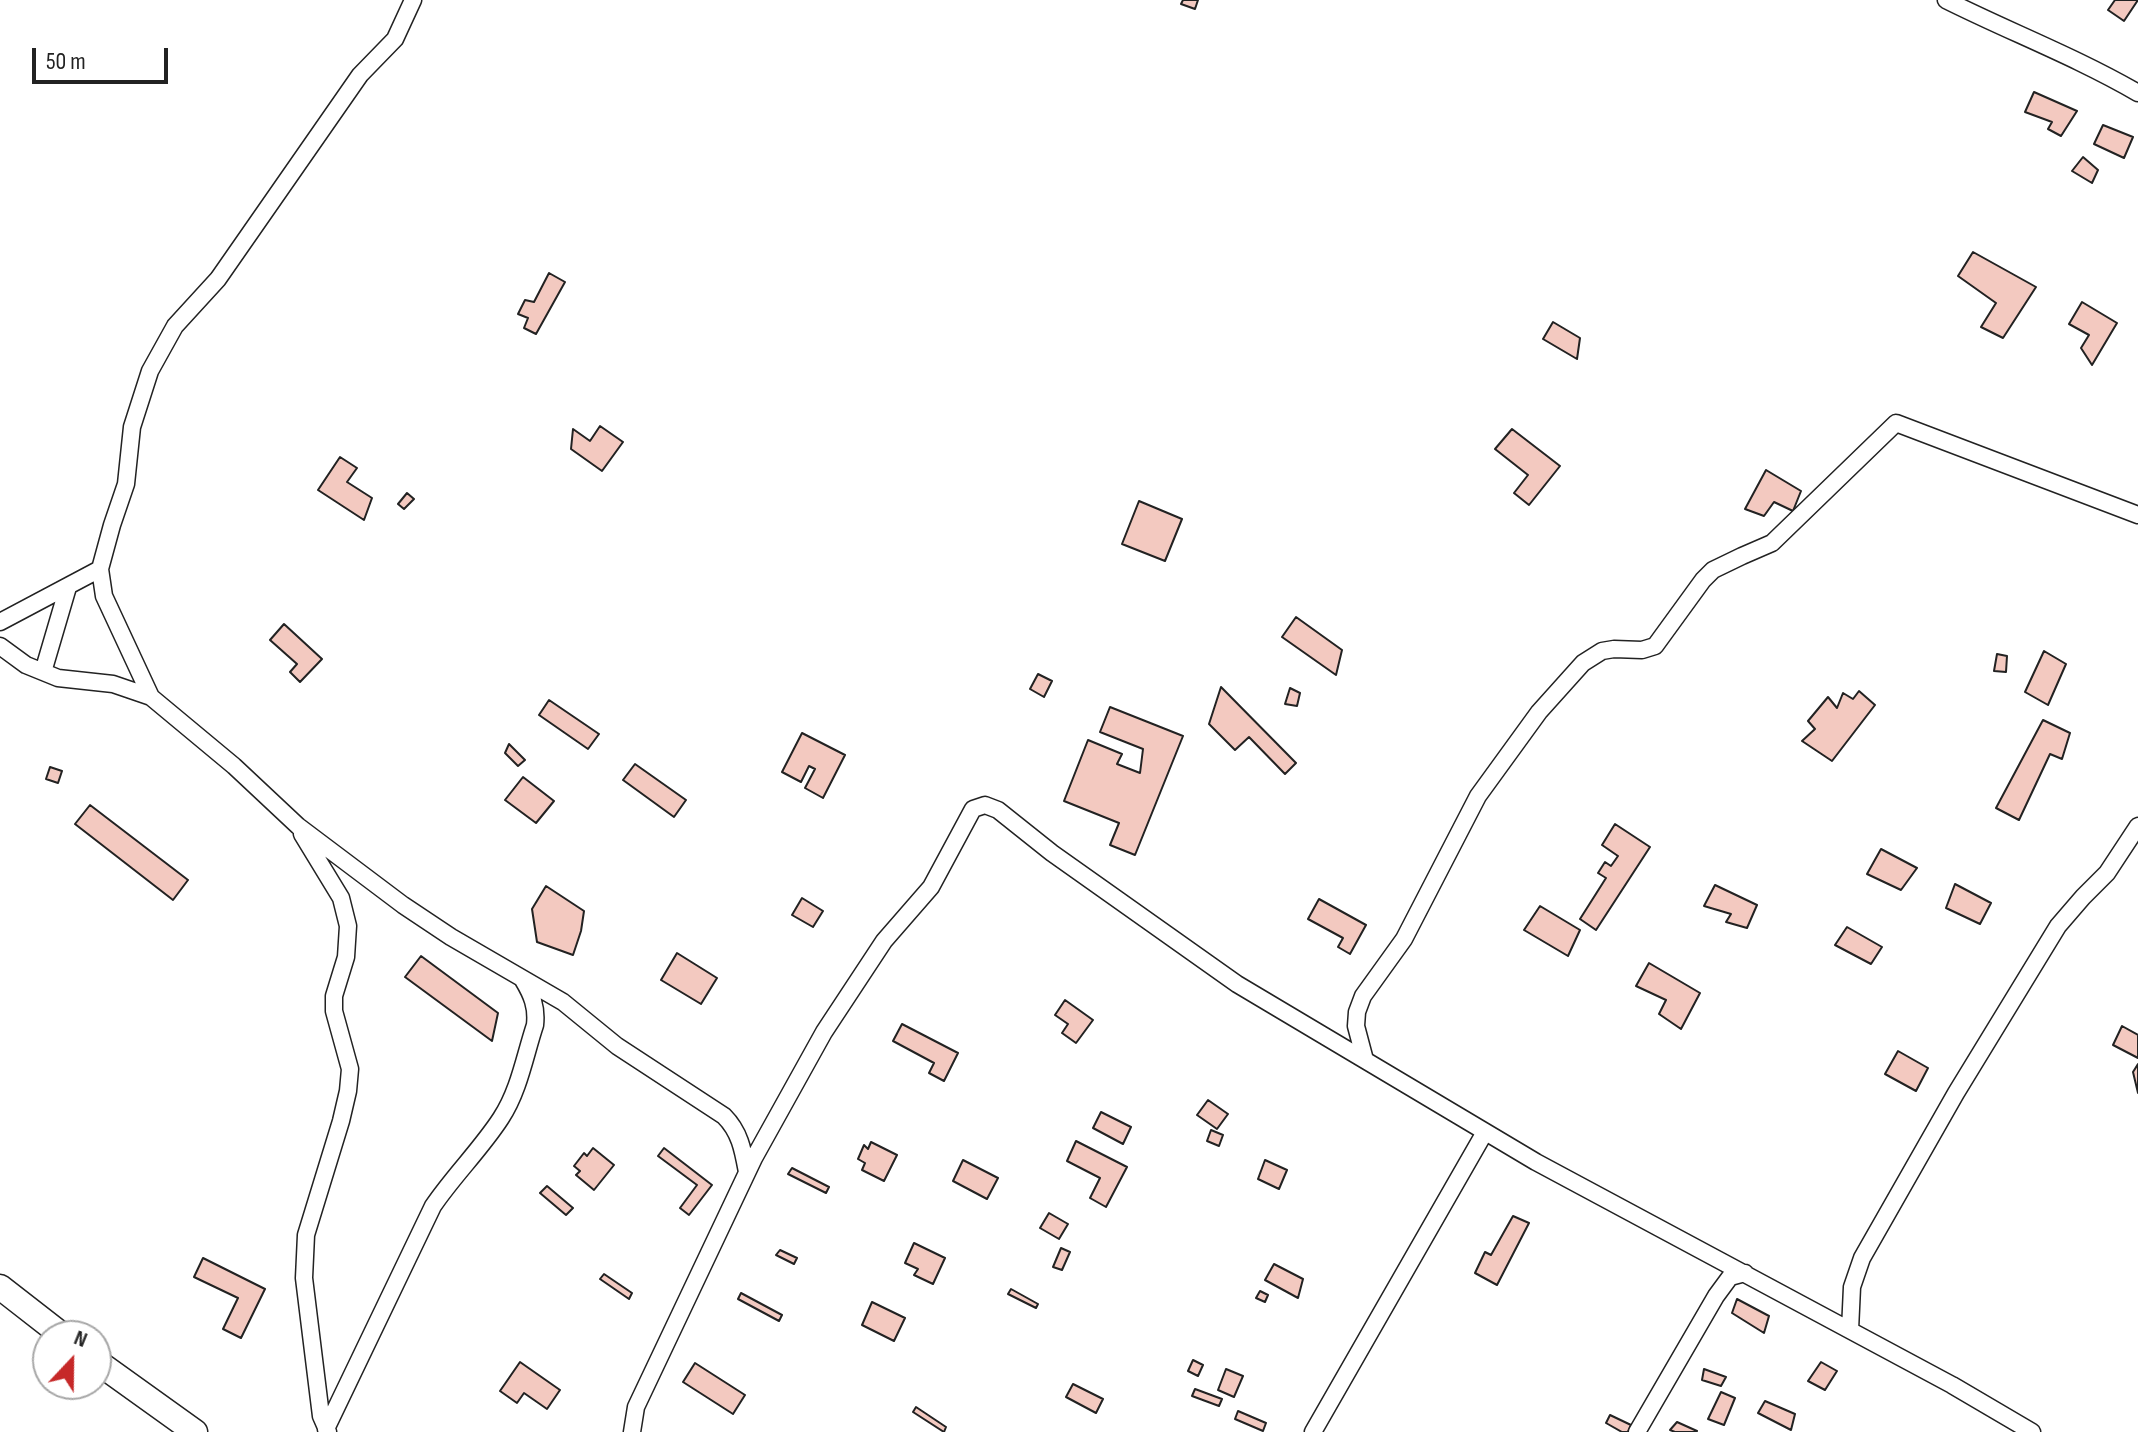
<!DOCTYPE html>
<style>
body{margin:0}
#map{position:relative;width:2138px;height:1432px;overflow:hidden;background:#fff;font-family:"Sofia Sans Condensed",sans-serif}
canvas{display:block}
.north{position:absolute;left:32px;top:1320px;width:80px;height:80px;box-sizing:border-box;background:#fff;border:2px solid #a7a7a7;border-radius:50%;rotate:22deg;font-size:22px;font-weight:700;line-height:32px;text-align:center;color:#222}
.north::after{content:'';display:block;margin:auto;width:28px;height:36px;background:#c62828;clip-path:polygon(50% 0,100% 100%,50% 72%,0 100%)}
.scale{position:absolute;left:32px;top:48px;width:136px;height:36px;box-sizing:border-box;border:4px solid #222;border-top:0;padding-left:10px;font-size:24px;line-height:28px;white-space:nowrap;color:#222;-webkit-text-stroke:6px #fff;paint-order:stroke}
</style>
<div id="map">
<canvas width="2138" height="1432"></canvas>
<div class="north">N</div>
<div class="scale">50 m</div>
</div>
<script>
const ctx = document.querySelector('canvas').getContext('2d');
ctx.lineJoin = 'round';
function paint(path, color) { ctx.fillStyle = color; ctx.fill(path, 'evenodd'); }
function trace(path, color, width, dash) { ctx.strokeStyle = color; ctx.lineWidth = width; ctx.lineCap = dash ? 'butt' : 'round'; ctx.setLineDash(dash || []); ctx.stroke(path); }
const building = new Path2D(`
 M 1183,0 L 1198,0 L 1195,9 L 1181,4 Z
 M 2115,0 L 2138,0 L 2124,21 L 2108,10 Z
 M 2034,92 L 2077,111 L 2061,136 L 2048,129 L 2052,122 L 2025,112 Z
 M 2103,125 L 2133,137 L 2124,158 L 2094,144 Z
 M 2083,157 L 2098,170 L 2092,183 L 2072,171 Z
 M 1973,252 L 2036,287 L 2003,338 L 1981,327 L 1996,303 L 1958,276 Z
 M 549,273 L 565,282 L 536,334 L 524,328 L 528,318 L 518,314 L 525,300 L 534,302 Z
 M 2082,302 L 2117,323 L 2092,365 L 2081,348 L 2089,335 L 2069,324 Z
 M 1553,322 L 1580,338 L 1577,359 L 1543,339 Z
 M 600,426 L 623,442 L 602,471 L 571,449 L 573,429 L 590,441 Z
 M 1512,429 L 1560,466 L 1529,505 L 1514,493 L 1528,475 L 1495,449 Z
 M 340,457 L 357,468 L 347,482 L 372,498 L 364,520 L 318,490 Z
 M 1766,470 L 1801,491 L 1793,511 L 1774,502 L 1764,516 L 1745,509 Z
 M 407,493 L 414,499 L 404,509 L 398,504 Z
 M 1139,501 L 1182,519 L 1165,561 L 1122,544 Z
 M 1296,617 L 1342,650 L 1336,675 L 1282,637 Z
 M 284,624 L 322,659 L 300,682 L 290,672 L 297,664 L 270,640 Z
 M 2044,651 L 2066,664 L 2048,705 L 2025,692 Z
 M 1997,654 L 2007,656 L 2006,672 L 1994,671 Z
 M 1038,674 L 1052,681 L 1044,697 L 1030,689 Z
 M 1221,687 L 1296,763 L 1285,774 L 1249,737 L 1235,750 L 1209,724 Z
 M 1290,688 L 1300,693 L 1297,706 L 1285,704 Z
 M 1859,691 L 1875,705 L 1832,761 L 1802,741 L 1815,729 L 1808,721 L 1828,697 L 1837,708 L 1843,693 L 1853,699 Z
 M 549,700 L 599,734 L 588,749 L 539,715 Z
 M 1110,707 L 1183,736 L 1135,855 L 1110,845 L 1119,823 L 1064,801 L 1088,740 L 1122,754 L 1117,764 L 1140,773 L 1143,749 L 1100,732 Z
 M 2043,720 L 2070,733 L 2062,759 L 2050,754 L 2019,820 L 1996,808 Z
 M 802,733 L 845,755 L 823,798 L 805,788 L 815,769 L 809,766 L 801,782 L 782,772 Z
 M 509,744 L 525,760 L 518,766 L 505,753 Z
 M 635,764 L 686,800 L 674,817 L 623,780 Z
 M 50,767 L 62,771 L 58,783 L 46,779 Z
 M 523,777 L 554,801 L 536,823 L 505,800 Z
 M 90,805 L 188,880 L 173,900 L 75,824 Z
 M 1615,824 L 1650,847 L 1596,930 L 1580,919 L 1606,878 L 1598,873 L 1605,862 L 1611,866 L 1618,856 L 1602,845 Z
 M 1881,849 L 1917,868 L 1901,890 L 1867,874 Z
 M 1955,884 L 1991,903 L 1980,924 L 1946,908 Z
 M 1715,885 L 1757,905 L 1747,928 L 1726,922 L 1731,914 L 1704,906 Z
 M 546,886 L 584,911 L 581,931 L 573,955 L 537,942 L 532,909 Z
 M 802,898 L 823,911 L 813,927 L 792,915 Z
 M 1319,899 L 1366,925 L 1350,954 L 1338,947 L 1343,938 L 1308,919 Z
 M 1540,906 L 1580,930 L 1568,956 L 1524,930 Z
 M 1847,927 L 1882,947 L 1871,964 L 1835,945 Z
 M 677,953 L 717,978 L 701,1004 L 661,980 Z
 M 421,956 L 498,1013 L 492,1041 L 405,977 Z
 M 1649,963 L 1700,993 L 1681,1029 L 1659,1014 L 1666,1000 L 1636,986 Z
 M 1065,1000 L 1093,1020 L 1076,1043 L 1062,1033 L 1068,1024 L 1055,1015 Z
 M 902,1024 L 958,1053 L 944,1081 L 929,1073 L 934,1063 L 893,1041 Z
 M 2122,1026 L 2138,1035 L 2138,1058 L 2113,1045 Z
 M 1898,1051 L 1928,1068 L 1916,1091 L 1885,1074 Z
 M 2138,1064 L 2138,1093 L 2133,1072 Z
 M 1208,1100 L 1228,1114 L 1217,1129 L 1197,1115 Z
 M 1101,1112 L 1131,1127 L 1123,1144 L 1093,1128 Z
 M 1211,1130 L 1223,1135 L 1219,1146 L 1207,1141 Z
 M 1076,1141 L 1127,1167 L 1106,1207 L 1090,1198 L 1100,1178 L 1067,1161 Z
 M 871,1142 L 897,1155 L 884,1181 L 862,1170 L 865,1163 L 858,1159 L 864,1145 L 868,1149 Z
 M 593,1148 L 614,1165 L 594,1190 L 576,1175 L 580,1171 L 574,1166 L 584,1153 L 587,1156 Z
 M 664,1148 L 712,1185 L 689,1215 L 680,1208 L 697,1185 L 658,1156 Z
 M 963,1160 L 998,1178 L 987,1199 L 953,1181 Z
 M 1265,1160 L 1287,1170 L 1279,1189 L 1258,1179 Z
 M 792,1168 L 829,1187 L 826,1193 L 788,1174 Z
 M 547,1186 L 573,1208 L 566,1215 L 540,1193 Z
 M 1049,1213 L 1068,1224 L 1059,1239 L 1040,1228 Z
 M 1513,1216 L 1529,1223 L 1497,1285 L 1475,1273 L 1485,1252 L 1491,1255 Z
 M 914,1243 L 945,1258 L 933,1284 L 914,1275 L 918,1269 L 905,1263 Z
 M 1061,1248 L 1070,1252 L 1062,1270 L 1053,1267 Z
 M 780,1250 L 797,1258 L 794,1264 L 776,1255 Z
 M 203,1258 L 265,1289 L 241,1338 L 223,1329 L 238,1298 L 194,1277 Z
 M 1274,1264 L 1303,1279 L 1298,1298 L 1265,1280 Z
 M 604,1274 L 632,1293 L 629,1299 L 600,1279 Z
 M 1011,1289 L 1038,1304 L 1036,1308 L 1008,1294 Z
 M 1260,1291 L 1268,1295 L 1265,1302 L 1256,1298 Z
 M 741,1293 L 782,1315 L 779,1321 L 738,1299 Z
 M 1737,1299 L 1769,1316 L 1764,1333 L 1732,1313 Z
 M 872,1302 L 905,1318 L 894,1341 L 862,1325 Z
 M 1193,1360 L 1203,1365 L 1198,1376 L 1188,1371 Z
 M 520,1362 L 560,1390 L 547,1409 L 524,1393 L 517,1403 L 500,1391 Z
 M 1821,1362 L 1837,1371 L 1825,1390 L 1808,1381 Z
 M 695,1363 L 745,1395 L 733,1414 L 683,1382 Z
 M 1226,1369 L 1243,1376 L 1234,1397 L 1218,1390 Z
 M 1704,1369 L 1726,1377 L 1721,1386 L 1702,1380 Z
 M 1073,1384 L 1103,1399 L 1096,1413 L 1066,1397 Z
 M 1195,1389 L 1222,1399 L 1219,1406 L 1192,1396 Z
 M 1721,1392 L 1735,1398 L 1724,1425 L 1708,1419 Z
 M 1765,1401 L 1795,1414 L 1791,1430 L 1758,1413 Z
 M 916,1407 L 946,1427 L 944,1432 L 913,1412 Z
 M 1238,1411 L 1266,1423 L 1263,1431 L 1235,1419 Z
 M 1610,1415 L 1631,1425 L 1628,1432 L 1622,1432 L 1606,1423 Z
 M 1677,1422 L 1697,1431 L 1696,1432 L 1675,1432 L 1670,1430 Z`);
const street = new Path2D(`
 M 1946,0 C 2010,32 2076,57 2138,93
 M 0,622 L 100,569
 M 0,646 L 26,665 L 58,678 L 113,684 L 151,697 L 234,766 L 298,826 L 403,905 L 451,937 L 563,1002 L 617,1046 L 724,1116 C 740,1132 743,1150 747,1172
 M 43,672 L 68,587
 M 151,697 L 104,596 L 100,569 L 112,525 L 126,484 L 132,427 L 150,371 L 175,326 L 218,279 L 360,75 L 395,39 L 413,0
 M 302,834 L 341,898 L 348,926 L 346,957 L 334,996 L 334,1011 L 350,1069 L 348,1091 L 341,1121 L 306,1235 L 304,1278 L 321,1416 L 328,1432
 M 1365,1060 L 1356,1026 L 1357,1012 L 1363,996 L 1404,939 L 1478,796 L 1539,712 L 1583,663 L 1602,651 L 1614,649 L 1642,650 L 1655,646 L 1703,580 L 1713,570 L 1742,556 L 1772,543 L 1896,423 L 2138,515
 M 1850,1330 L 1852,1287 L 1862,1258 L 1956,1093 L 2058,926 L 2083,897 L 2107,873 L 2138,826
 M 326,1429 L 433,1206 C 454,1175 481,1149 501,1118 C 519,1091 525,1055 535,1025 C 537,1007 532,995 523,980
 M 632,1432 L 636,1407 L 754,1158 L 824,1032 L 884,941 L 931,887 L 973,809 L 985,805 L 998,810 L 1052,853 L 1237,984 L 1536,1162 L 1952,1385 L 2032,1432
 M 1313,1432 L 1485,1132
 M 1637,1432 L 1716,1296 L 1730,1277 L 1745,1273`);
const secondary = new Path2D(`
 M 0,1287 L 63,1336
 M 96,1361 L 195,1432`);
paint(building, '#f3c9c0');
trace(building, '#222', 2);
trace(street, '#222', 19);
trace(secondary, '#222', 27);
trace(street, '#fff', 16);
trace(secondary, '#fff', 24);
</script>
